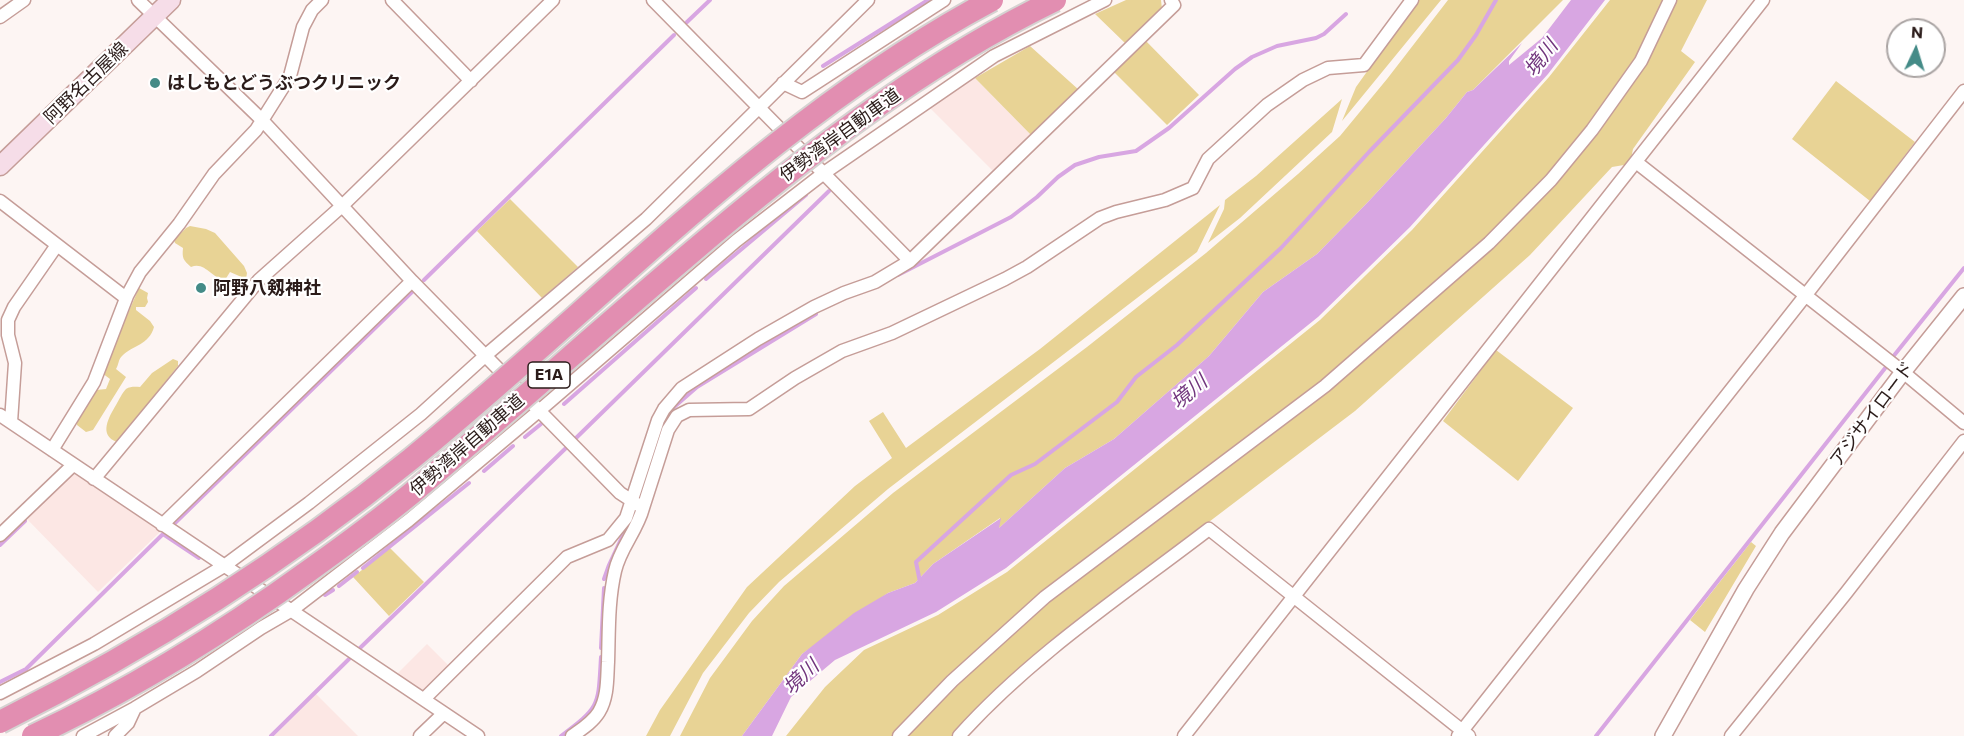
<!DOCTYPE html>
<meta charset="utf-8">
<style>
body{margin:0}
#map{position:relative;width:1964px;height:736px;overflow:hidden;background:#fdf5f3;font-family:Commissioner,sans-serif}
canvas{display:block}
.north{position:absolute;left:1886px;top:18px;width:60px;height:60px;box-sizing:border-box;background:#fff;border:2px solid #aaa4a3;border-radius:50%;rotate:4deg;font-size:16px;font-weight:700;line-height:24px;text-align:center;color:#2b1c1a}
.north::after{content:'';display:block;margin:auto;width:21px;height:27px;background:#448b87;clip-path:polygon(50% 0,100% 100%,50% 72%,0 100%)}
</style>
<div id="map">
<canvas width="1964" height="736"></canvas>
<div class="north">N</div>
</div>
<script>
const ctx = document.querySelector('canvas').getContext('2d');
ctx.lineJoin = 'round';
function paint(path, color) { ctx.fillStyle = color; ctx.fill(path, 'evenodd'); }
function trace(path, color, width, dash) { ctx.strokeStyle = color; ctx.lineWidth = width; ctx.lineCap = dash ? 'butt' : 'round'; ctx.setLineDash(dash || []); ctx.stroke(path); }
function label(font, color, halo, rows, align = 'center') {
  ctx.font = font + ' Commissioner,"Noto Sans JP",sans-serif'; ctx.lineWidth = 4.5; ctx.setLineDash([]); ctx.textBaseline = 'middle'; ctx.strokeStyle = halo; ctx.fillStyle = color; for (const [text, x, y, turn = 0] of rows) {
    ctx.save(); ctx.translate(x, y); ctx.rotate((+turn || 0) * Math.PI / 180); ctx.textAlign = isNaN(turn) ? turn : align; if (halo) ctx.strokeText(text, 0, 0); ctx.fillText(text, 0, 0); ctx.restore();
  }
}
const built = new Path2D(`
 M 975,78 L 1032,136 L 994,172 L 929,107 Z
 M 71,474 L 79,475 L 162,530 L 98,592 L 26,518 Z
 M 427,644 L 450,667 L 425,691 L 418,691 L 395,676 Z
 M 316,694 L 358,736 L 274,736 Z`);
const green = new Path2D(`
 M 1126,0 L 1161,0 L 1162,9 L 1126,44 L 1095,14 Z
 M 1418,0 L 1441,0 L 1342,121 L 1356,87 Z
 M 1448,0 L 1563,0 L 1473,90 L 1467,92 L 1446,118 L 1367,203 L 1317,254 L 1263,292 L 1209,356 L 1114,439 L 1065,468 L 998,529 L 1000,518 L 933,564 L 915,583 L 888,593 L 802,654 L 742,736 L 680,736 L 710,678 L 752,621 L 784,586 L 893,493 L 1087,347 L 1206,253 L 1298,174 L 1340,136 L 1387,79 Z
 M 1610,0 L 1707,0 L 1681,51 L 1695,62 L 1633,149 L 1630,164 L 1612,167 L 1530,255 L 1355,411 L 1147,569 L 954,736 L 786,736 L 825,687 L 864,650 L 938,615 L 1007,572 L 1320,320 L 1412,230 L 1549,77 Z
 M 1145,40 L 1199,95 L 1167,125 L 1113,71 Z
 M 1030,46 L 1079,90 L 1032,136 L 975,78 Z
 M 1836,81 L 1915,142 L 1870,201 L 1792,139 Z
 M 1342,99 L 1332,132 L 1240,218 L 1208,243 L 1224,209 L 1225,200 L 1256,176 Z
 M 510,199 L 578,267 L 542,298 L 477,231 Z
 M 1220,205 L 1197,252 L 888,489 L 779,582 L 749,613 L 703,673 L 670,736 L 646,736 L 660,710 L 747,587 L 855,486 L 892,458 L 869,421 L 883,412 L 906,448 L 1040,349 Z
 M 190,226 L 206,229 L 215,233 L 244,266 L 247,273 L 246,279 L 230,272 L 225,280 C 212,279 205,261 191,267 C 183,260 182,258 183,248 L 175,243 L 174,240 L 186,228 Z
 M 139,288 L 148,293 L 147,298 L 148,302 L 145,307 L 136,307 L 136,310 L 150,321 L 154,327 C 149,345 133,345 122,356 C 118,360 119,364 116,369 L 126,377 L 93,430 L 86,432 L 77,425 L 77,422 L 96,390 L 106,389 L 110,379 L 102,373 Z
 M 1496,350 L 1573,408 L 1518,481 L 1443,421 Z
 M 173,359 L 178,361 L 178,366 L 117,442 C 98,435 109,417 116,405 C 119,400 122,393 126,389 C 131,386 136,387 140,387 L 152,373 Z
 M 1751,542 L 1756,546 L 1705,632 L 1690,620 Z
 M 390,548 L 424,582 L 389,616 L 353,577 Z`);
const water = new Path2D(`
 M 1571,0 L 1605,0 L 1548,74 L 1410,227 L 1318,317 L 1006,568 L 936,612 L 835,660 L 791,697 L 772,736 L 742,736 L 802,654 L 854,613 L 888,593 L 915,583 L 933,564 L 1001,518 L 999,528 L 1065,468 L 1114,439 L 1209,356 L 1263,292 L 1317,254 L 1367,203 L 1446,118 L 1467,92 L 1473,90 L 1522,43 L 1509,61 L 1509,65 L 1542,38 Z`);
const stream = new Path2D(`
 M 687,22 L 710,0
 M 823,66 L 928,0
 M 898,275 L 1011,217 L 1037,197 L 1058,177 L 1075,165 L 1099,157 L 1136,151 L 1169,128 L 1235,69 L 1252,57 L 1277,46 L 1316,38 L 1324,34 L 1346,14
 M 706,279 L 806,195
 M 424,280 L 674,35
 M 1892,358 L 1964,268
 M 564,404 L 696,288
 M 660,430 L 673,408 L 697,387 L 816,314
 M 525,437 L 541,424
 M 575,439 L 829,191
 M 484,471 L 513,446
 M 175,523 L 413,291
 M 0,545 L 25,521
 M 363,568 L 469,483
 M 604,579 L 609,565 L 629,522
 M 920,582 L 916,562 L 1011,475 L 1035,464 L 1117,402 L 1136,377 L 1177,345 L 1281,248 L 1369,152 L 1458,60 L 1476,35 L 1496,0
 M 339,586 L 357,572
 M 325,595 L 333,590
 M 601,648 L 604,588
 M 359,649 L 567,447
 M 0,682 L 26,669 L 163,534 L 199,558
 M 271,736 L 349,659
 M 561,736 C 601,706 598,706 601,657
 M 1596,736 L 1886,367`);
const minor = new Path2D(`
 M 138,0 L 262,120 L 412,281 L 620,493 L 643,508 L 668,430 L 677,416 L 689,410 L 749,409 L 795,378 L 842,351 L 892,333 L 1005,279 L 1027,267 L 1100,218 L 1116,212 L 1165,200 L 1193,188 L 1208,159 L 1267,105 L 1303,80 L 1328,68 L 1364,65 L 1412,0
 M 392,0 L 471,81
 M 653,0 L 910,261
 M 0,17 L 24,0
 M 783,83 L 802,92 L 944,0
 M 1636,162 L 1903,372 L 1964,423
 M 0,201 L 126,298
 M 0,415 L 478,736
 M 11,422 L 15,363 L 8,335 L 8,320 L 14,307 L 57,245
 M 52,450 L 94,382 L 127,296 L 140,272 L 179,224 L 214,174 L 256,130 L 290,76 L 303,27 L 312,10 L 322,0
 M 94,479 L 259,280 L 342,206 L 553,0
 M 162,525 L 412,281
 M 0,535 L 73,465
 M 0,693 L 94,644 L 224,566 L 309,503 L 421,414 L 486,355 L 646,219 L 868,0
 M 424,699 L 567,557 L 608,540 L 626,518 L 658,420 L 664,409 L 682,388 L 758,339 L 814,307 L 844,293 L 875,282 L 910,261 L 1174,5 L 1171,0
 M 83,736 L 135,708 L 197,671 L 261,628 L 292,610 L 409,520 L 540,410 L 736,241 L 824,173 L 994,56 L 1105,0
 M 115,736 L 128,723 L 135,708
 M 420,736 L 443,714
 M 572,736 C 582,729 593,722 599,712 C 608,697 607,679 608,662 C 609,632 608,601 615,571 C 620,548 637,531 643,508
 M 899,736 L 952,681 L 1045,597 L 1325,386 L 1489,243 L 1551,180 L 1592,130 L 1641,61 L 1670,0
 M 959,736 C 1032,655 1123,595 1209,529 L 1469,736
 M 1184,736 L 1763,0
 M 1458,736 L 1805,296 L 1964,91
 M 1731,736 L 1846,593 L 1964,441`);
const tertiary = new Path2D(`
 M 1663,736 L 1746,589 L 1782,533 L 1903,372 L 1964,296`);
const secondary = new Path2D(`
 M 0,166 L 171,0`);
const motorwayBridge = new Path2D(`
 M 0,722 C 146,649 284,562 411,459 C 602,303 772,117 992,0
 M 33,736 C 131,690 223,633 310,570 C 345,545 379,520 412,493 C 504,416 594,335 686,257 C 800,160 919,66 1055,0`);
const markers = [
 [155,83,6,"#448b87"],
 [201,288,6,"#448b87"]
];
const shields = [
 [549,375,42]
];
const shieldNames = [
 ["E1A",549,375]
];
const streetNames = [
 ["阿野名古屋線",86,83,-44],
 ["伊勢湾岸自動車道",840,135,-36],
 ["アジサイロード",1872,414,-53],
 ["伊勢湾岸自動車道",467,445,-41]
];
const poiNames = [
 ["はしもとどうぶつクリニック",167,83],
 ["阿野八剱神社",213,288]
];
const waterNames = [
 ["境川",1541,58,-52],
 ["境川",1189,392,-40],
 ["境川",801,677,-43]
];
paint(built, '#fce7e4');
paint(green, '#e8d395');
paint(water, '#d8a6e2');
trace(stream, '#d8a6e2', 4);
trace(minor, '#c59d98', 15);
trace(tertiary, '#c59d98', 18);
trace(secondary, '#c59d98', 21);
trace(minor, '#fff', 12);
trace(tertiary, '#fff', 15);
trace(secondary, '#f6dde8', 18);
trace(motorwayBridge, '#d5d2d1', 26, []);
trace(motorwayBridge, '#e28eb1', 22);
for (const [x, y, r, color] of markers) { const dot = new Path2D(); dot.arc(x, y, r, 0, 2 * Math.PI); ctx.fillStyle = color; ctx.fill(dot); trace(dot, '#fff', 2); }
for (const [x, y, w] of shields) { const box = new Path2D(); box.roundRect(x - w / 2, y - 13, w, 26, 4.5); ctx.fillStyle = '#fff'; ctx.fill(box); trace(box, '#2b1c1a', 1.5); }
label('bold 16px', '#2b1c1a', null, shieldNames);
label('18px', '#2b1c1a', '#fff', streetNames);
label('bold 18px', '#2b1c1a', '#fff', poiNames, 'left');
label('italic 20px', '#71357d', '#fff', waterNames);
</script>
